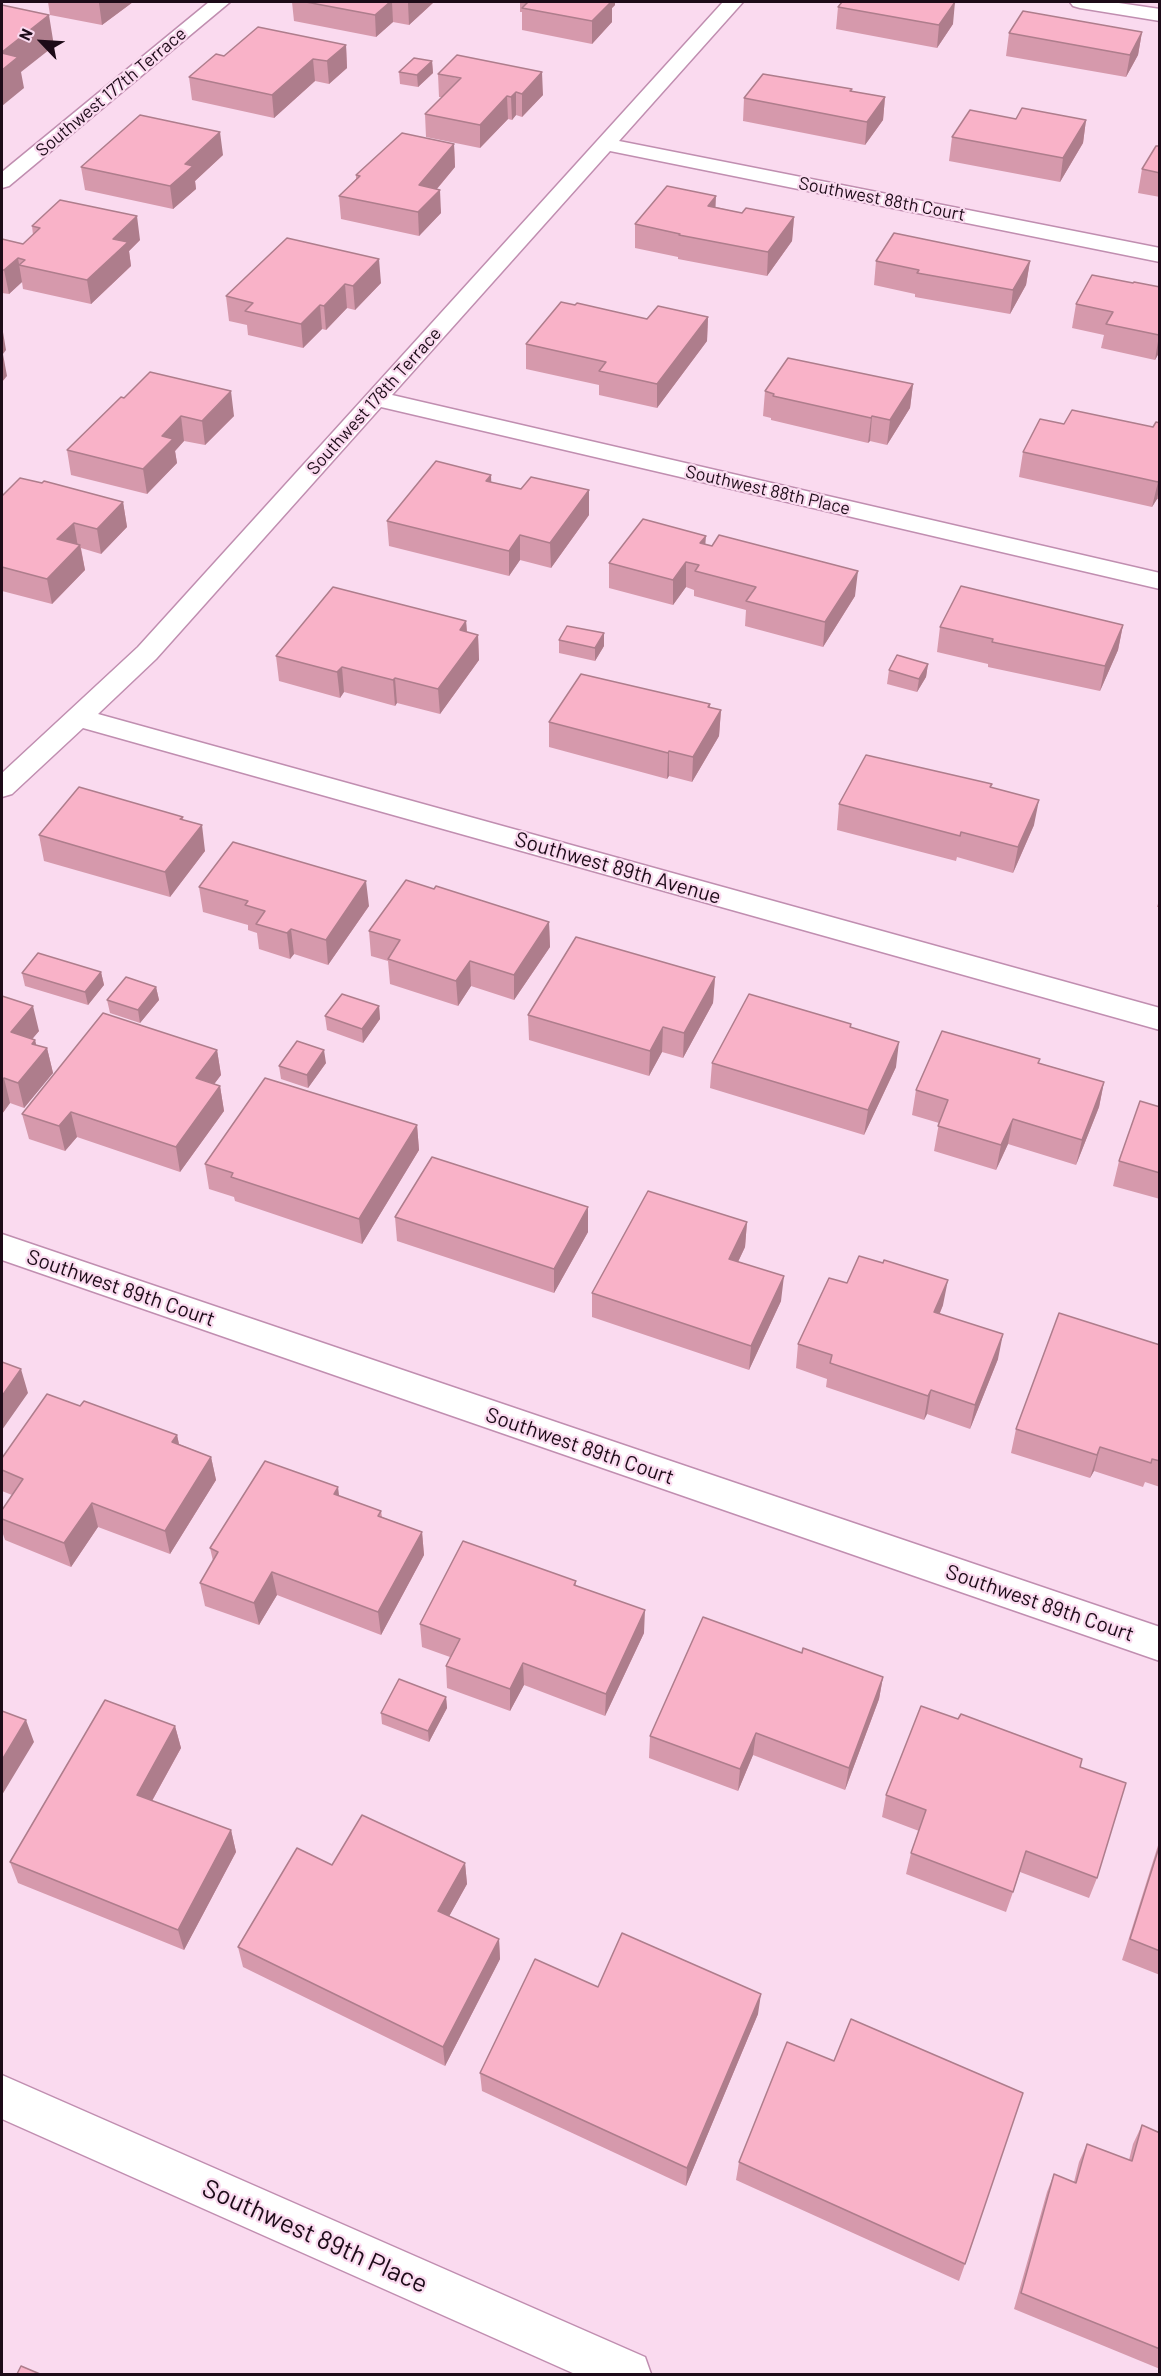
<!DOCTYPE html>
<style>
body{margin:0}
#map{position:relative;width:1161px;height:2376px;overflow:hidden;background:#fadaef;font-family:Barlow,sans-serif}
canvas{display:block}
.frame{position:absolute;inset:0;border:3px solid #1d0b18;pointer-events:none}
.north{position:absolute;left:12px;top:12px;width:60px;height:60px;-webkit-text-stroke:4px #fadaef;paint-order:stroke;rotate:295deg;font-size:16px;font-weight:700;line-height:24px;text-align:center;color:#1d0b18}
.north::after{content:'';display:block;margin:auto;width:21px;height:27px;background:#1d0b18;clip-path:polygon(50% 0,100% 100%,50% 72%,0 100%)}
</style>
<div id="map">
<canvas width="1161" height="2376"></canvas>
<div class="frame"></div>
<div class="north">N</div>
</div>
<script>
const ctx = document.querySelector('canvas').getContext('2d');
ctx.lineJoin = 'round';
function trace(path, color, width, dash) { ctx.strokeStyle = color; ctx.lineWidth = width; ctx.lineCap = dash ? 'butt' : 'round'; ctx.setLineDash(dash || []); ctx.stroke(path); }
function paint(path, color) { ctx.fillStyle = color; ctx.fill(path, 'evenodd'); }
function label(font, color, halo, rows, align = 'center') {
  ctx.font = font + ' Barlow,sans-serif'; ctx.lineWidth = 4.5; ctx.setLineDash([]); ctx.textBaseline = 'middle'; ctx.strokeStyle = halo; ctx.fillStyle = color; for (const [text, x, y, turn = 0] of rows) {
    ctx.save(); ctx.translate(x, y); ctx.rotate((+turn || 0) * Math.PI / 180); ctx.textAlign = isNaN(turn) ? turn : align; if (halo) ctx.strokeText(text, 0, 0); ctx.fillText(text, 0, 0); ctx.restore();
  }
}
const minor = new Path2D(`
 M 209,2 L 230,2 L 9,186 L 2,188 L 2,172 Z
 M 723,2 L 743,2 L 619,141 L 1160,248 L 1160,262 L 610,151 L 392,395 L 1160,573 L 1160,589 L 381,407 L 156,659 L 98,714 L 1160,1008 L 1160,1030 L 83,728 L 12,794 L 2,797 L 2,773 L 138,647 Z
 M 1070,2 L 1112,2 L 1160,9 L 1160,21 L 1080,8 L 1073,6 Z
 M 2,1234 L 1160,1627 L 1160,1661 L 2,1260 Z
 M 2,2075 L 645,2357 L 651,2374 L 575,2374 L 2,2119 Z`);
const wall = new Path2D(`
 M 48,2 L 133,2 L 102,25 L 50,15 Z
 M 292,2 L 434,2 L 409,25 L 393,22 L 376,37 L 294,21 Z
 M 520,2 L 615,2 L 615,5 L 612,8 L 612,22 L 592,44 L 522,30 L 522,12 L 520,12 Z
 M 838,7 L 953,24 L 937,48 L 836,29 Z
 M 1142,32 L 1138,55 L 1126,77 L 1006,56 L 1009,33 Z
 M 346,45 L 347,68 L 329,84 L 315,81 L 274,118 L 192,100 L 189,77 L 224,56 Z
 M 432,61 L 433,73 L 418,87 L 400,84 L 399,72 Z
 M 438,74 L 543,95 L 522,117 L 516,115 L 512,120 L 508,119 L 480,148 L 426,137 L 425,114 L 442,97 L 439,97 Z
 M 852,89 L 851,91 L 885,97 L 883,120 L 865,145 L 743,121 L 744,98 Z
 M 1016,119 L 1086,120 L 1083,143 L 1060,182 L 949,161 L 952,137 Z
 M 454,144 L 455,167 L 437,189 L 441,213 L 419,236 L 341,219 L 339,196 L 356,179 L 356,175 Z
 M 1160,146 L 1160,197 L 1138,193 L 1142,169 Z
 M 223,155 L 195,181 L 196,189 L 173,209 L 85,190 L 81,167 Z
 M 716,207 L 742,213 L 794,217 L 792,241 L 767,276 L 678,259 L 678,257 L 635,248 L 635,224 Z
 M 32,226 L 140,240 L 129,251 L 131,266 L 91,304 L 23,289 L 22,282 L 9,294 L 2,293 L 2,239 L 23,244 L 33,235 Z
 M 287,238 L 381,283 L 355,310 L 347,308 L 326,330 L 322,329 L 303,348 L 248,335 L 247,325 L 229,321 L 226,296 Z
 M 876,261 L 1030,261 L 1026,285 L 1010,314 L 915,297 L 915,294 L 874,285 Z
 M 1133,283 L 1160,287 L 1160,351 L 1155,360 L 1101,348 L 1104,335 L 1072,328 L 1076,304 Z
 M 708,317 L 707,341 L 657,408 L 599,395 L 599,385 L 526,369 L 526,344 L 647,319 Z
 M 913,384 L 910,408 L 887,445 L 870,441 L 868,443 L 771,420 L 771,418 L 763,416 L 765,391 Z
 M 121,397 L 234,416 L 205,445 L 184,441 L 175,451 L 177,463 L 147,494 L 71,475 L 67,450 Z
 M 1160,423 L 1160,499 L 1157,499 L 1152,507 L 1019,477 L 1023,452 L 1064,424 L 1153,427 Z
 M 491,482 L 521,489 L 589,490 L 589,515 L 551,568 L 520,560 L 509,576 L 389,546 L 387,521 Z
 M 2,496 L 123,502 L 127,527 L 101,554 L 81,548 L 85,570 L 52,604 L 2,591 Z
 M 705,545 L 855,596 L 823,647 L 745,626 L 746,610 L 694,596 L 694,590 L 686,587 L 673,605 L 609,588 L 609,563 Z
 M 466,621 L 467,632 L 478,635 L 479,660 L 440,714 L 397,703 L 395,706 L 344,692 L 340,698 L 279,681 L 276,656 Z
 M 1123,625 L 1118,650 L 1100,691 L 988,667 L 988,664 L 937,652 L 940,627 Z
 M 604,633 L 604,646 L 595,661 L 559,653 L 559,640 Z
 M 928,664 L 926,677 L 917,692 L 887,684 L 889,670 Z
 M 710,704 L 710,708 L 721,710 L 719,736 L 692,782 L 669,776 L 667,779 L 549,747 L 549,722 Z
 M 991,787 L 1034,825 L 1013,873 L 957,857 L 956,861 L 837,830 L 839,804 Z
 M 183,817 L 183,820 L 205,851 L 170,897 L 44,861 L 39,835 Z
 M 199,887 L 369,906 L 328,965 L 294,954 L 290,959 L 259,949 L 257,933 L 248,930 L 248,925 L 203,912 Z
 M 434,889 L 549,922 L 550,947 L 514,1000 L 471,986 L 458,1006 L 390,984 L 388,961 L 371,956 L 369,931 Z
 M 1160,897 L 1160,907 L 1157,907 Z
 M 101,972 L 104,985 L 88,1005 L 25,986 L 22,973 Z
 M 715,977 L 713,1003 L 683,1058 L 662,1052 L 649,1076 L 529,1040 L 528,1015 Z
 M 156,987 L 159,1000 L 140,1023 L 110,1013 L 107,1000 Z
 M 2,996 L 39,1031 L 32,1039 L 35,1040 L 36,1045 L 47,1048 L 53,1073 L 24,1108 L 10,1103 L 2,1114 Z
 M 379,1006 L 380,1019 L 363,1043 L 327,1030 L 325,1016 Z
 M 851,1024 L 851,1028 L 896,1067 L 864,1135 L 710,1088 L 712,1063 Z
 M 217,1050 L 221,1075 L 214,1084 L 220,1086 L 224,1111 L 180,1172 L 77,1137 L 65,1151 L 29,1139 L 22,1114 Z
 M 326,1063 L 308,1088 L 281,1079 L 279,1066 Z
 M 1039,1063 L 1104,1082 L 1099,1107 L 1076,1165 L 1008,1144 L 996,1170 L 934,1151 L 939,1123 L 912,1115 L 916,1090 Z
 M 1160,1107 L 1160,1199 L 1113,1186 L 1119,1161 Z
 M 417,1125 L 419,1150 L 362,1244 L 235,1201 L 234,1197 L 209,1189 L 205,1164 Z
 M 395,1217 L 588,1232 L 554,1293 L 397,1241 Z
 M 747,1222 L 745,1247 L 738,1262 L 781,1301 L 749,1370 L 592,1317 L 592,1293 Z
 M 847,1283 L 943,1305 L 940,1313 L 998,1359 L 970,1429 L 927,1414 L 924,1420 L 826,1387 L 827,1379 L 796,1368 L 798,1344 Z
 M 1160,1345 L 1160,1487 L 1145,1482 L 1143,1487 L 1094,1471 L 1090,1478 L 1011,1453 L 1016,1429 Z
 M 80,1406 L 177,1435 L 179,1444 L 211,1457 L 216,1480 L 170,1554 L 98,1527 L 71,1567 L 5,1540 L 2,1531 L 2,1510 L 12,1495 L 2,1491 L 2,1458 Z
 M 339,1496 L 381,1511 L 382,1517 L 422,1532 L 424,1555 L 381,1635 L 277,1595 L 259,1625 L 205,1606 L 200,1583 L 213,1561 L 210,1548 Z
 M 576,1581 L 576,1586 L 644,1633 L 605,1716 L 524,1685 L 510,1711 L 447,1688 L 446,1666 L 450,1657 L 422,1647 L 420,1624 Z
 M 802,1653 L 883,1677 L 879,1699 L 845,1790 L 753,1755 L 738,1791 L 649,1758 L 650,1736 Z
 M 446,1697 L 447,1708 L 429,1742 L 382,1724 L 381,1713 Z
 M 175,1726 L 181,1748 L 152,1801 L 231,1830 L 236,1852 L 184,1950 L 18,1883 L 10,1862 Z
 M 1080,1767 L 1097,1878 L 1089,1898 L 1020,1872 L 1006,1912 L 906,1874 L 911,1853 L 919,1831 L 882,1817 L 886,1795 Z
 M 1160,1839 L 1160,1975 L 1122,1960 Z
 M 465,1863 L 467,1884 L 449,1916 L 499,1939 L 500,1959 L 445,2066 L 243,1967 L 238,1947 L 332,1865 Z
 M 598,1987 L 758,2014 L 686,2186 L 482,2091 L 480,2073 Z
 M 834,2061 L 965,2264 L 959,2281 L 736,2180 L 739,2162 Z
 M 1142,2125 L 1160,2133 L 1160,2369 L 1014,2309 L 1047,2192 L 1054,2174 L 1074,2182 L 1079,2162 L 1087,2144 L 1129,2160 L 1133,2144 Z`);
const shadedWall = new Path2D(`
 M 101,2 L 133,2 L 102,25 L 99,3 Z
 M 390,2 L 392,2 L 393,22 L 376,37 L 375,15 Z
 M 409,2 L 434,2 L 409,25 L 408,3 Z
 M 601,2 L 615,2 L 615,5 L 612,8 L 612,22 L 592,44 L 592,21 Z
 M 955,2 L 953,24 L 937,48 L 939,25 Z
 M 49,15 L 54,46 L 21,72 L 24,88 L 2,106 L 2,52 Z
 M 1142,32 L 1138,55 L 1126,77 L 1130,55 Z
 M 346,45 L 347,68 L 329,84 L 327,61 Z
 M 313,59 L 315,81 L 274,118 L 272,95 Z
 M 432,61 L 433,73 L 418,87 L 417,75 Z
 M 542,72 L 543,95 L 522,117 L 522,94 Z
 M 516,92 L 516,115 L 512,120 L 511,97 Z
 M 507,96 L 508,119 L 480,148 L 480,125 Z
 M 885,97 L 883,120 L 865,145 L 867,122 Z
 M 1086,120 L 1083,143 L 1060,182 L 1063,158 Z
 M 220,132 L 223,155 L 195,181 L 196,189 L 173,209 L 170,186 L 185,164 Z
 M 454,144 L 455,167 L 420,209 L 419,185 Z
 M 440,190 L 441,213 L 419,236 L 418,212 Z
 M 716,196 L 715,219 L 708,206 Z
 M 137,216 L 140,240 L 129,251 L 131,266 L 91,304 L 87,280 L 113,239 Z
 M 794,217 L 792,241 L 767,276 L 768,252 Z
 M 18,258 L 22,282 L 9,294 L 4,270 Z
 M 379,259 L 381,283 L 355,310 L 353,286 Z
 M 1030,261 L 1026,285 L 1010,314 L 1013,290 Z
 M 345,284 L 347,308 L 326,330 L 324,306 Z
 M 320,305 L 322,329 L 303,348 L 301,324 Z
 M 708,317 L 707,341 L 657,408 L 657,384 Z
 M 2,326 L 6,350 L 3,354 L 7,376 L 2,382 Z
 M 1159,335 L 1160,351 L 1155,360 Z
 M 913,384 L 910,408 L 887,445 L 890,420 Z
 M 231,391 L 234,416 L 205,445 L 202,421 Z
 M 181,416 L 184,441 L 175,451 L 177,463 L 147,494 L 143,469 L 162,436 Z
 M 872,416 L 870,441 L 868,443 L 871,418 Z
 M 491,475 L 492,499 L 486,481 Z
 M 1160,478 L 1160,485 L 1157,499 L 1152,507 L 1158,482 Z
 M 589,490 L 589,515 L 551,568 L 550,543 Z
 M 123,502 L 127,527 L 101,554 L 97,529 Z
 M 74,523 L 78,547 L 57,539 Z
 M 520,535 L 520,560 L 509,576 L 509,551 Z
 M 706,536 L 704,561 L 700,543 Z
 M 80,545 L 85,570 L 52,604 L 47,579 Z
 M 686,562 L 686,587 L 673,605 L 673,580 Z
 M 858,571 L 855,596 L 823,647 L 825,622 Z
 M 466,621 L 468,646 L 460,630 Z
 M 1123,625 L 1118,650 L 1100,691 L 1105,666 Z
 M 604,633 L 604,646 L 595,661 L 595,648 Z
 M 478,635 L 479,660 L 440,714 L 438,689 Z
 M 928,664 L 926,677 L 917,692 L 919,679 Z
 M 342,667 L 344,692 L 340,698 L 337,672 Z
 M 395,678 L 397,703 L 395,706 L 393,680 Z
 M 721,710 L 719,736 L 692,782 L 693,757 Z
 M 669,751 L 669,776 L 667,779 L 668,753 Z
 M 1039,800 L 1034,825 L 1013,873 L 1018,847 Z
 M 202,825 L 205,851 L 170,897 L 165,872 Z
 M 366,881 L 369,906 L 328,965 L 326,940 Z
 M 549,922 L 550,947 L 514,1000 L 514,975 Z
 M 291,929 L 294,954 L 290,959 L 287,933 Z
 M 470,961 L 471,986 L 458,1006 L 456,981 Z
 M 101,972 L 104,985 L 88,1005 L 85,992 Z
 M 715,977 L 713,1003 L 683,1058 L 684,1033 Z
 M 156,987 L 159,1000 L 140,1023 L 138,1010 Z
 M 33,1006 L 39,1031 L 17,1057 L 11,1032 Z
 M 379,1006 L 380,1019 L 363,1043 L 362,1029 Z
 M 663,1027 L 662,1052 L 649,1076 L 650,1051 Z
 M 35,1040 L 39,1057 L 47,1048 L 53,1073 L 24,1108 L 18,1083 L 32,1044 Z
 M 899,1042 L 896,1067 L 864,1135 L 868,1110 Z
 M 217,1050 L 221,1075 L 200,1103 L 196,1078 Z
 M 324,1050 L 326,1063 L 308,1088 L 307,1075 Z
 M 4,1078 L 10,1103 L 2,1114 L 2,1081 Z
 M 1104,1082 L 1099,1107 L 1076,1165 L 1082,1140 Z
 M 220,1086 L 224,1111 L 180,1172 L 176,1147 Z
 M 71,1112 L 77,1137 L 65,1151 L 59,1126 Z
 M 1013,1119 L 1008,1144 L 996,1170 L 1001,1145 Z
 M 417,1125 L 419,1150 L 362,1244 L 359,1219 Z
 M 588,1207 L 588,1232 L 554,1293 L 554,1269 Z
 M 747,1222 L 745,1247 L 728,1283 L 729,1259 Z
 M 784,1276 L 781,1301 L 749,1370 L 751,1346 Z
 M 948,1280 L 943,1305 L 930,1336 L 934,1312 Z
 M 1003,1334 L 998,1359 L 970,1429 L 975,1405 Z
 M 21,1369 L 28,1393 L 2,1430 L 2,1396 Z
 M 931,1390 L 927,1414 L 924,1420 L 928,1396 Z
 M 177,1435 L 182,1459 L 172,1442 Z
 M 1100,1447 L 1094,1471 L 1090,1478 L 1097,1455 Z
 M 211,1457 L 216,1480 L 170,1554 L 165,1531 Z
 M 338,1487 L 341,1511 L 334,1494 Z
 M 92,1503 L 98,1527 L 71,1567 L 64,1543 Z
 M 422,1532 L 424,1555 L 381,1635 L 378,1612 Z
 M 272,1572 L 277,1595 L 259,1625 L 254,1603 Z
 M 645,1610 L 644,1633 L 605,1716 L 606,1694 Z
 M 523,1663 L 524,1685 L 510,1711 L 510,1689 Z
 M 883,1677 L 879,1699 L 845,1790 L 849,1768 Z
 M 446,1697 L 447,1708 L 429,1742 L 428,1731 Z
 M 26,1720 L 34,1742 L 2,1795 L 2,1760 Z
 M 175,1726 L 181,1748 L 143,1817 L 137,1795 Z
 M 756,1733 L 753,1755 L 738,1791 L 740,1769 Z
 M 231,1830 L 236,1852 L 184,1950 L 178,1930 Z
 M 465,1863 L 467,1884 L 441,1931 L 438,1911 Z
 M 499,1939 L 500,1959 L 445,2066 L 443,2047 Z
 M 761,1994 L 758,2014 L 686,2186 L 687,2168 Z`);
const building = new Path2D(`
 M 306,2 L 390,2 L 375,15 Z
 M 528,2 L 611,2 L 592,21 L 522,8 Z
 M 842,2 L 955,2 L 939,25 L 838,7 Z
 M 2,5 L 49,15 L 2,52 Z
 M 1023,11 L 1142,32 L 1130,55 L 1009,33 Z
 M 258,27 L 346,45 L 327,61 L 313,59 L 272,95 L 189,77 L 216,54 L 224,56 Z
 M 2,53 L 18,57 L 2,70 Z
 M 457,55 L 542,72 L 522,94 L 516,92 L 511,97 L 507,96 L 480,125 L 425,114 L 461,78 L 438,74 Z
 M 414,58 L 432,61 L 417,75 L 399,72 Z
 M 763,74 L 852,89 L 850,91 L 885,97 L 867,122 L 744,98 Z
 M 1022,108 L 1086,120 L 1063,158 L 952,137 L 970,110 L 1016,119 Z
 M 140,115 L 220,132 L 185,164 L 193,166 L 170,186 L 81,167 Z
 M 402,133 L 454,144 L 419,185 L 440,190 L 418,212 L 339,196 L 360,176 L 356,175 Z
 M 1156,146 L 1160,146 L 1160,173 L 1142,169 Z
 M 667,186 L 716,196 L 708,206 L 742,213 L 746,208 L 794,217 L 768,252 L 679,235 L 680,234 L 635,224 Z
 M 60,200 L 137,216 L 113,239 L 128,242 L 87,280 L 19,265 L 25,260 L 18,258 L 4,270 L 2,270 L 2,239 L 23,244 L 40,228 L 32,226 Z
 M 894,233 L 1030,261 L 1013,290 L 917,273 L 919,270 L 876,261 Z
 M 287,238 L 379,259 L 353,286 L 345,284 L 324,306 L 320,305 L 301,324 L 245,311 L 253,303 L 226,296 Z
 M 1092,275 L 1133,283 L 1134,282 L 1160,287 L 1159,335 L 1106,324 L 1113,312 L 1076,304 Z
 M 561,302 L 575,305 L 577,303 L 647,319 L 658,306 L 708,317 L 657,384 L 599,371 L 606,362 L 526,344 Z
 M 788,358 L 913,384 L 890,420 L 872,416 L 871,418 L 773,396 L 774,394 L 765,391 Z
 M 150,372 L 231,391 L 202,421 L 181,416 L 162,436 L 173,439 L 143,469 L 67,450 L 121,397 L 124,398 Z
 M 1072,410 L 1153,427 L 1156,422 L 1160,423 L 1160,478 L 1158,482 L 1023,452 L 1040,419 L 1064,424 Z
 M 436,461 L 491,475 L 486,481 L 521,489 L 531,477 L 589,490 L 550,543 L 520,535 L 509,551 L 387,521 Z
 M 20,478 L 42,483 L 44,481 L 123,502 L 97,529 L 74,523 L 57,539 L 80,545 L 47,579 L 2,567 L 2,496 Z
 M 643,519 L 706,536 L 700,543 L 712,546 L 719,535 L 858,571 L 825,622 L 746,601 L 756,587 L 695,571 L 699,565 L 686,562 L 673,580 L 609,563 Z
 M 961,586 L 1123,625 L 1105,666 L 992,642 L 993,639 L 940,627 Z
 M 333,587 L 466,621 L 460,630 L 478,635 L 438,689 L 395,678 L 393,680 L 342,667 L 337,672 L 276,656 Z
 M 567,626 L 604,633 L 595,648 L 559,640 Z
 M 897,655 L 928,664 L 919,679 L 889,670 Z
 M 581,674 L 710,704 L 708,707 L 721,710 L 693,757 L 669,751 L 668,753 L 549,722 Z
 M 866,755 L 992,784 L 990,787 L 1039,800 L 1018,847 L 961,832 L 960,836 L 839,804 Z
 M 79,787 L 183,817 L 180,819 L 202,825 L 165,872 L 39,835 Z
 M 233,842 L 366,881 L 326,940 L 291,929 L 287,933 L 256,924 L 265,911 L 245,905 L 248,901 L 199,887 Z
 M 406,880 L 434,889 L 436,886 L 549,922 L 514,975 L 470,961 L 456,981 L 388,959 L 400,940 L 369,931 Z
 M 576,937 L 715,977 L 684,1033 L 663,1027 L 650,1051 L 528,1015 Z
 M 38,953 L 101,972 L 85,992 L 22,973 Z
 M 126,977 L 156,987 L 138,1010 L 107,1000 Z
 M 342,994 L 379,1006 L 362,1029 L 325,1016 Z
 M 749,994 L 851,1024 L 850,1027 L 899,1042 L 868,1110 L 712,1063 Z
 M 2,996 L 33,1006 L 11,1032 L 35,1040 L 32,1044 L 47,1048 L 18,1083 L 4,1078 L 2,1081 Z
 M 103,1013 L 217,1050 L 196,1078 L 220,1086 L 176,1147 L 71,1112 L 59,1126 L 22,1114 Z
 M 942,1031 L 1040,1059 L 1038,1063 L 1104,1082 L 1082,1140 L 1013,1119 L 1001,1145 L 938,1126 L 948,1100 L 916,1090 Z
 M 297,1041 L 324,1050 L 307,1075 L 279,1066 Z
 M 265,1078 L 417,1125 L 359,1219 L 231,1177 L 233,1173 L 205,1164 Z
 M 1140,1101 L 1160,1107 L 1160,1173 L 1119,1161 Z
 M 432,1157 L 588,1207 L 554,1269 L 395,1217 Z
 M 648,1191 L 747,1222 L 729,1259 L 784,1276 L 751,1346 L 592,1293 Z
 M 859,1256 L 883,1263 L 884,1260 L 948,1280 L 934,1312 L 1003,1334 L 975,1405 L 931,1390 L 928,1396 L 830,1363 L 832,1355 L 798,1344 L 829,1278 L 847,1283 Z
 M 1059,1313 L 1160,1345 L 1160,1461 L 1152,1459 L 1151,1463 L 1100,1447 L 1097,1455 L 1016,1429 Z
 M 2,1362 L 21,1369 L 2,1396 Z
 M 47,1394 L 80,1406 L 84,1401 L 177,1435 L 172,1442 L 211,1457 L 165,1531 L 92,1503 L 64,1543 L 2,1519 L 2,1510 L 23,1479 L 2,1470 L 2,1458 Z
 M 265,1461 L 338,1487 L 334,1494 L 381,1511 L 378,1516 L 422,1532 L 378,1612 L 272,1572 L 254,1603 L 200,1583 L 218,1552 L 210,1548 Z
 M 463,1541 L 576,1581 L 574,1585 L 645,1610 L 606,1694 L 523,1663 L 510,1689 L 446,1666 L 460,1639 L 420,1624 Z
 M 703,1617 L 802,1653 L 803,1648 L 883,1677 L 849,1768 L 756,1733 L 740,1769 L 650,1736 Z
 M 399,1679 L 446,1697 L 428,1731 L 381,1713 Z
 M 105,1700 L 175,1726 L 137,1795 L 231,1830 L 178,1930 L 10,1862 Z
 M 921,1706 L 958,1719 L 961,1714 L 1082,1759 L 1080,1767 L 1126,1783 L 1097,1878 L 1026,1851 L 1013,1892 L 911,1853 L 926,1810 L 886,1795 Z
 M 2,1711 L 26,1720 L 2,1760 Z
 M 362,1815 L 465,1863 L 438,1911 L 499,1939 L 443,2047 L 238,1947 L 297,1848 L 332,1865 Z
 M 1160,1844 L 1160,1951 L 1130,1939 Z
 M 622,1933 L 761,1994 L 687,2168 L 480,2073 L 535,1959 L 598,1987 Z
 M 851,2019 L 1023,2093 L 965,2264 L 739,2162 L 787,2042 L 834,2061 Z
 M 1142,2125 L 1160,2133 L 1160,2349 L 1021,2293 L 1054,2174 L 1076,2183 L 1087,2144 L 1132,2161 Z
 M 21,2366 L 40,2374 L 17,2374 Z`);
const farStreetnames = [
 ["Southwest 177th Terrace",111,92,-40],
 ["Southwest 88th Court",882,199,11],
 ["Southwest 178th Terrace",374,401,-48],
 ["Southwest 88th Place",768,490,13]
];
const streetNames = [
 ["Southwest 89th Avenue",618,868,16],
 ["Southwest 89th Court",121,1288,19],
 ["Southwest 89th Court",580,1446,19],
 ["Southwest 89th Court",1040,1603,19]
];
const nearStreetnames = [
 ["Southwest 89th Place",315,2236,24]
];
trace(minor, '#c08eb0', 3);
paint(minor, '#fff');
paint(wall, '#d699ac');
paint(shadedWall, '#ae7d8c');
paint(building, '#f9b2c8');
trace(building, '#ae7d8c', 1.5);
label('18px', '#1d0b18', '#fadaef', farStreetnames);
label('21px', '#1d0b18', '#fadaef', streetNames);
label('26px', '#1d0b18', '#fadaef', nearStreetnames);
</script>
